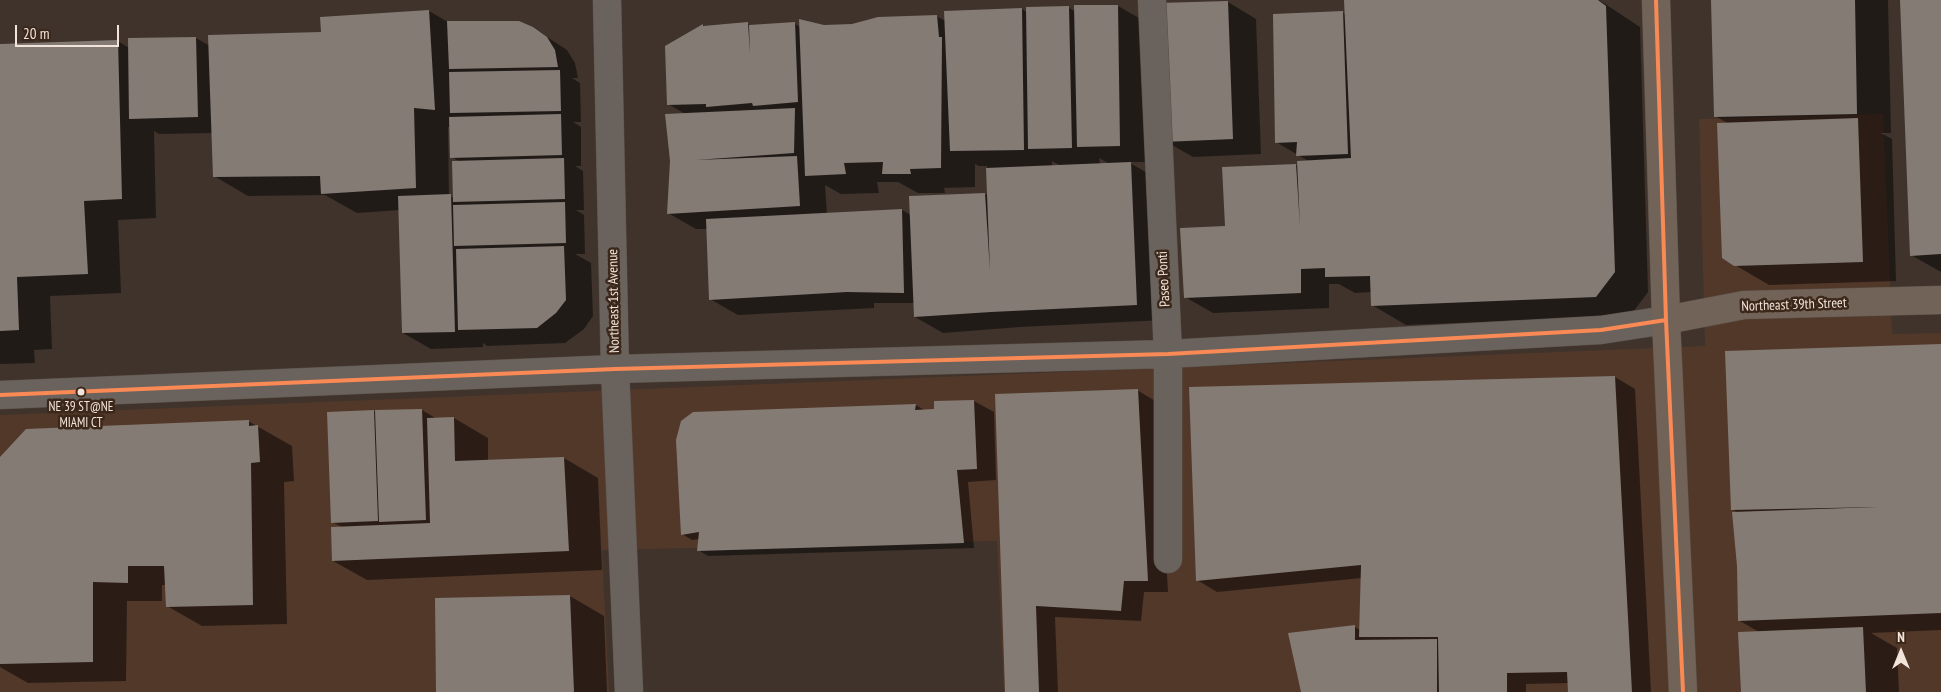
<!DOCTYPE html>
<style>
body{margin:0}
#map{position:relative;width:1941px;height:692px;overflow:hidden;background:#3f332c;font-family:"PT Sans Narrow",sans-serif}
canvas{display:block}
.north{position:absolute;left:1876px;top:627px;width:50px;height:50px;-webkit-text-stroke:4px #3c281a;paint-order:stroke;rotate:0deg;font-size:14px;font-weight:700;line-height:20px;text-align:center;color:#f2e4db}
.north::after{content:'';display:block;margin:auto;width:18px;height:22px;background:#f2e4db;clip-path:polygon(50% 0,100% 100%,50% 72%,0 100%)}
.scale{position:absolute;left:15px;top:25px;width:104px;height:22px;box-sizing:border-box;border:2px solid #f2e4db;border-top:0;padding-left:6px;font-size:15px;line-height:18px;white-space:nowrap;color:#f2e4db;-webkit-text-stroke:4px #3c281a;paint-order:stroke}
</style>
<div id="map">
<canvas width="1941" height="692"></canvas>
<div class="north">N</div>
<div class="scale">20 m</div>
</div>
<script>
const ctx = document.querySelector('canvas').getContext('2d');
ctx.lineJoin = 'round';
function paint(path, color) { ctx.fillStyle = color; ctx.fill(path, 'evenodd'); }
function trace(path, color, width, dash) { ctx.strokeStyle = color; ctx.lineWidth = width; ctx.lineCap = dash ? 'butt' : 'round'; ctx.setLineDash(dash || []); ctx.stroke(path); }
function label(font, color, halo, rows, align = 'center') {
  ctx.font = font + ' "PT Sans Narrow",sans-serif'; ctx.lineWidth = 5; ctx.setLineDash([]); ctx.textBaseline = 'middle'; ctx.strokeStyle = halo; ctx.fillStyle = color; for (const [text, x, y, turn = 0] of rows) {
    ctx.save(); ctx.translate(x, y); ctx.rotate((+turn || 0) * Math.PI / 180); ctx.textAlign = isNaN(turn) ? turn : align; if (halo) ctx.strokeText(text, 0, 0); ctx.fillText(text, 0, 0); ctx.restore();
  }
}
const built = new Path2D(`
 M 1883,114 L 1892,334 L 1941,333 L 1941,692 L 1004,692 L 997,541 L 602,550 L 609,692 L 0,692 L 0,415 L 1705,346 L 1699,119 Z`);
const shadow = new Path2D(`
 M 1346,0 L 1599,0 L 1640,27 L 1648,292 L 1630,316 L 1406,325 L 1372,305 L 1372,292 L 1355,293 L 1339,284 L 1329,284 L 1329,308 L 1213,313 L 1185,297 L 1226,227 L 1296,165 L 1299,167 L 1310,162 L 1276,142 L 1343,13 L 1346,15 Z
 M 1713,0 L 1888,0 L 1891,133 L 1881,133 L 1892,139 L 1896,281 L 1769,285 L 1735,265 L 1729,124 L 1715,116 Z
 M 1901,0 L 1941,0 L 1941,272 L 1911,255 Z
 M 1228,2 L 1256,19 L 1261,154 L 1193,157 L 1165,141 Z
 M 1118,6 L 1146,22 L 1148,162 L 1128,162 L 1151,175 L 1165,320 L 1020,327 L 943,333 L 915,317 L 915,303 L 874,303 L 874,308 L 738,315 L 710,299 L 708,229 L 696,229 L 668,213 L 687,115 L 668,104 L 703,25 L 705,27 L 748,24 L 753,26 L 795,24 L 800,27 L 852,25 L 936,16 L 946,21 L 1022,9 L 1028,13 L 1069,8 L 1076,12 ZM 1099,158 L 1110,164 L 1100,165 ZM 1052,161 L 1061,166 L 1052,166 ZM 975,164 L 979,166 L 987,166 L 988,196 L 985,194 L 911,215 L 902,210 L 827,215 L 825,185 L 841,194 L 879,193 L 877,182 L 898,182 L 918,193 L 945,193 L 944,188 L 975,187 Z
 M 429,11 L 448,22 L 533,28 L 567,50 L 575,63 L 578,78 L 572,78 L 580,83 L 581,122 L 573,122 L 581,127 L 581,166 L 575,166 L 583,171 L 584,210 L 576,210 L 584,215 L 585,254 L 575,254 L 591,263 L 593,316 L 584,329 L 565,343 L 487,346 L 483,343 L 483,347 L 431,349 L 403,333 L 400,210 L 357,213 L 325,195 L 248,196 L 214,176 L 213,133 L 159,134 L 154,131 L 156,218 L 118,220 L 121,293 L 50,296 L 52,349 L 34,350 L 35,363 L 0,364 L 0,45 L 118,41 L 129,48 L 196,38 L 210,46 L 323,33 ZM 448,127 L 451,127 L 452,157 L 460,162 L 454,198 L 449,196 Z
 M 1941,345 L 1941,630 L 1871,633 L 1897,648 L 1899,692 L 1742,692 L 1759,632 L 1740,621 L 1738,513 L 1732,509 Z
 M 1615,377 L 1635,389 L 1651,692 L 1569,692 L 1569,683 L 1526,684 L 1526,692 L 1302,692 L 1355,627 L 1360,630 L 1362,578 L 1217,592 L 1197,580 Z
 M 1137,390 L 1157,402 L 1168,592 L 1144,592 L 1141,621 L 1055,617 L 1058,692 L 1007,692 L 996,396 Z
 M 974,401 L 994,412 L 996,480 L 968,482 L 974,548 L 708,556 L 698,550 L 700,539 L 692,540 L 682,534 L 694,413 L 916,405 L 926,411 Z
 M 422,410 L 437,419 L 454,418 L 488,438 L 488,461 L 564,458 L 598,478 L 602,570 L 367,580 L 333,561 L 342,527 L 332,522 L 374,411 L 377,413 Z
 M 248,421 L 292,446 L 294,481 L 284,482 L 287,624 L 202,626 L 167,606 L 166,585 L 162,585 L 162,601 L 127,601 L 126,681 L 28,683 L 0,667 L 0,459 Z
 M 570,596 L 604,616 L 607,692 L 438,692 Z`);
const building = new Path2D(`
 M 1344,0 L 1598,0 L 1606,6 L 1615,272 L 1596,297 L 1371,306 L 1370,276 L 1325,277 L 1325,268 L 1301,269 L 1301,293 L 1184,298 L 1180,228 L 1225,226 L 1222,167 L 1296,164 L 1300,226 L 1297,161 L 1351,158 Z
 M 1711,0 L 1855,0 L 1857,114 L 1714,117 Z
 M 1900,0 L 1941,0 L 1941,254 L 1910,256 Z
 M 1228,1 L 1233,139 L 1163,142 L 1158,3 Z
 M 1074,5 L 1118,5 L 1120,146 L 1077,147 Z
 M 1069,6 L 1072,148 L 1028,149 L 1026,7 Z
 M 1022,8 L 1024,150 L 950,151 L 944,11 Z
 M 429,10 L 435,110 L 414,108 L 416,188 L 321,194 L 320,176 L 213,177 L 208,35 L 321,32 L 320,17 Z
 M 1343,11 L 1348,154 L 1296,156 L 1297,142 L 1275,143 L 1273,14 Z
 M 937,15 L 939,37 L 942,37 L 941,168 L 910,169 L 911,174 L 882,174 L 883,162 L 844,163 L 846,174 L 805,176 L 799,19 L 824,25 L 852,24 L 878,17 Z
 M 447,21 L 519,21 L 533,27 L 547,37 L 555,50 L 558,67 L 449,69 Z
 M 748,22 L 750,54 L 749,25 L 795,22 L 798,102 L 753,106 L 752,103 L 706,107 L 706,104 L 667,105 L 665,46 L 703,24 L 703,26 Z
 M 196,37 L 198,117 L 129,119 L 128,38 Z
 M 118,40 L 122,199 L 84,201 L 88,274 L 17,277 L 19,330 L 0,331 L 0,44 Z
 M 560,70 L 561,111 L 450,113 L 449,72 Z
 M 795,108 L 794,153 L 696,160 L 797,156 L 800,206 L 667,214 L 670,161 L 665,114 Z
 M 561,114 L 562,155 L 450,158 L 449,117 Z
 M 1858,118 L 1863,262 L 1734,266 L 1722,258 L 1717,123 Z
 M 564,158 L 565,199 L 453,202 L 452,161 Z
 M 1131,162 L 1137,305 L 991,312 L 914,317 L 909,196 L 985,193 L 990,271 L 986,168 Z
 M 451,194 L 455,332 L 402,333 L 398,196 Z
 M 565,202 L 566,243 L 454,246 L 453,205 Z
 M 902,209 L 904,293 L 847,292 L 709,300 L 706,219 Z
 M 564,246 L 566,300 L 556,313 L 537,328 L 458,330 L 456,249 Z
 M 1941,344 L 1941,613 L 1738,621 L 1737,566 L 1732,512 L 1877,507 L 1731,510 L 1725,351 Z
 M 1615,376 L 1632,692 L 1568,692 L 1567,672 L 1507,673 L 1507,692 L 1439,692 L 1438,637 L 1359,637 L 1361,565 L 1196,581 L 1189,387 Z
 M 1138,389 L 1148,581 L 1124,581 L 1121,611 L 1036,606 L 1039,692 L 1005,692 L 995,394 Z
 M 974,400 L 977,469 L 957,470 L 964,543 L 697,551 L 699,532 L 681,535 L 676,440 L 681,421 L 693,412 L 916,404 L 915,410 L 934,409 L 934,401 Z
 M 422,409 L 426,520 L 379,522 L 375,410 Z
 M 374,410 L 378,521 L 331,523 L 327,412 Z
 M 454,417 L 455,461 L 564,457 L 569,551 L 332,561 L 331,527 L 430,523 L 427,418 Z
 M 249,420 L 249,426 L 258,425 L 260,462 L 251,463 L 253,605 L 166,607 L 164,566 L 128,566 L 128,583 L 93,582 L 93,662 L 0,664 L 0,457 L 26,429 Z
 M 570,595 L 574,692 L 436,692 L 435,598 Z
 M 1355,625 L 1355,640 L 1437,639 L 1437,692 L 1301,692 L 1288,633 Z
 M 1863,627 L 1866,692 L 1741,692 L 1738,632 Z`);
const minor = new Path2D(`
 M 607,0 L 615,369 L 629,692
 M 1152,0 L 1168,354 L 1168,559
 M 0,395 L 615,369 L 1168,354 L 1601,330 L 1666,320`);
const major = new Path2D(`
 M 1656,0 L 1666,320 L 1683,692
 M 1666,320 L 1744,305 L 1941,300`);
const bus1 = new Path2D(`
 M 1656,0 L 1666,320 L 1683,692
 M 0,395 L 615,369 L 1168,354 L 1601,330 L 1666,320`);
const markers = [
 [81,392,4.5,"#f2e4db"]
];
const busNames = [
 ["NE 39 ST@NE",81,407],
 ["MIAMI CT",81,423]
];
const streetNames = [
 ["Paseo Ponti",1164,279,-93],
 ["Northeast 1st Avenue",614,301,-91],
 ["Northeast 39th Street",1794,305,-2]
];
paint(built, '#523829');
paint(shadow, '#0007');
paint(building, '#857b75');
trace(minor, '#5a5049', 29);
trace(major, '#5a5049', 29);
trace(minor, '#6a625c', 28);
trace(major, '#716357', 28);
trace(bus1, '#f98a56', 4);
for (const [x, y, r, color] of markers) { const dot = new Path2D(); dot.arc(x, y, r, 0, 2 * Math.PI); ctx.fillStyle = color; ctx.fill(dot); trace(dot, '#3c281a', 2); }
label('13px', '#f2e4db', '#3c281a', busNames);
label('14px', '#f2e4db', '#3c281a', streetNames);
</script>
